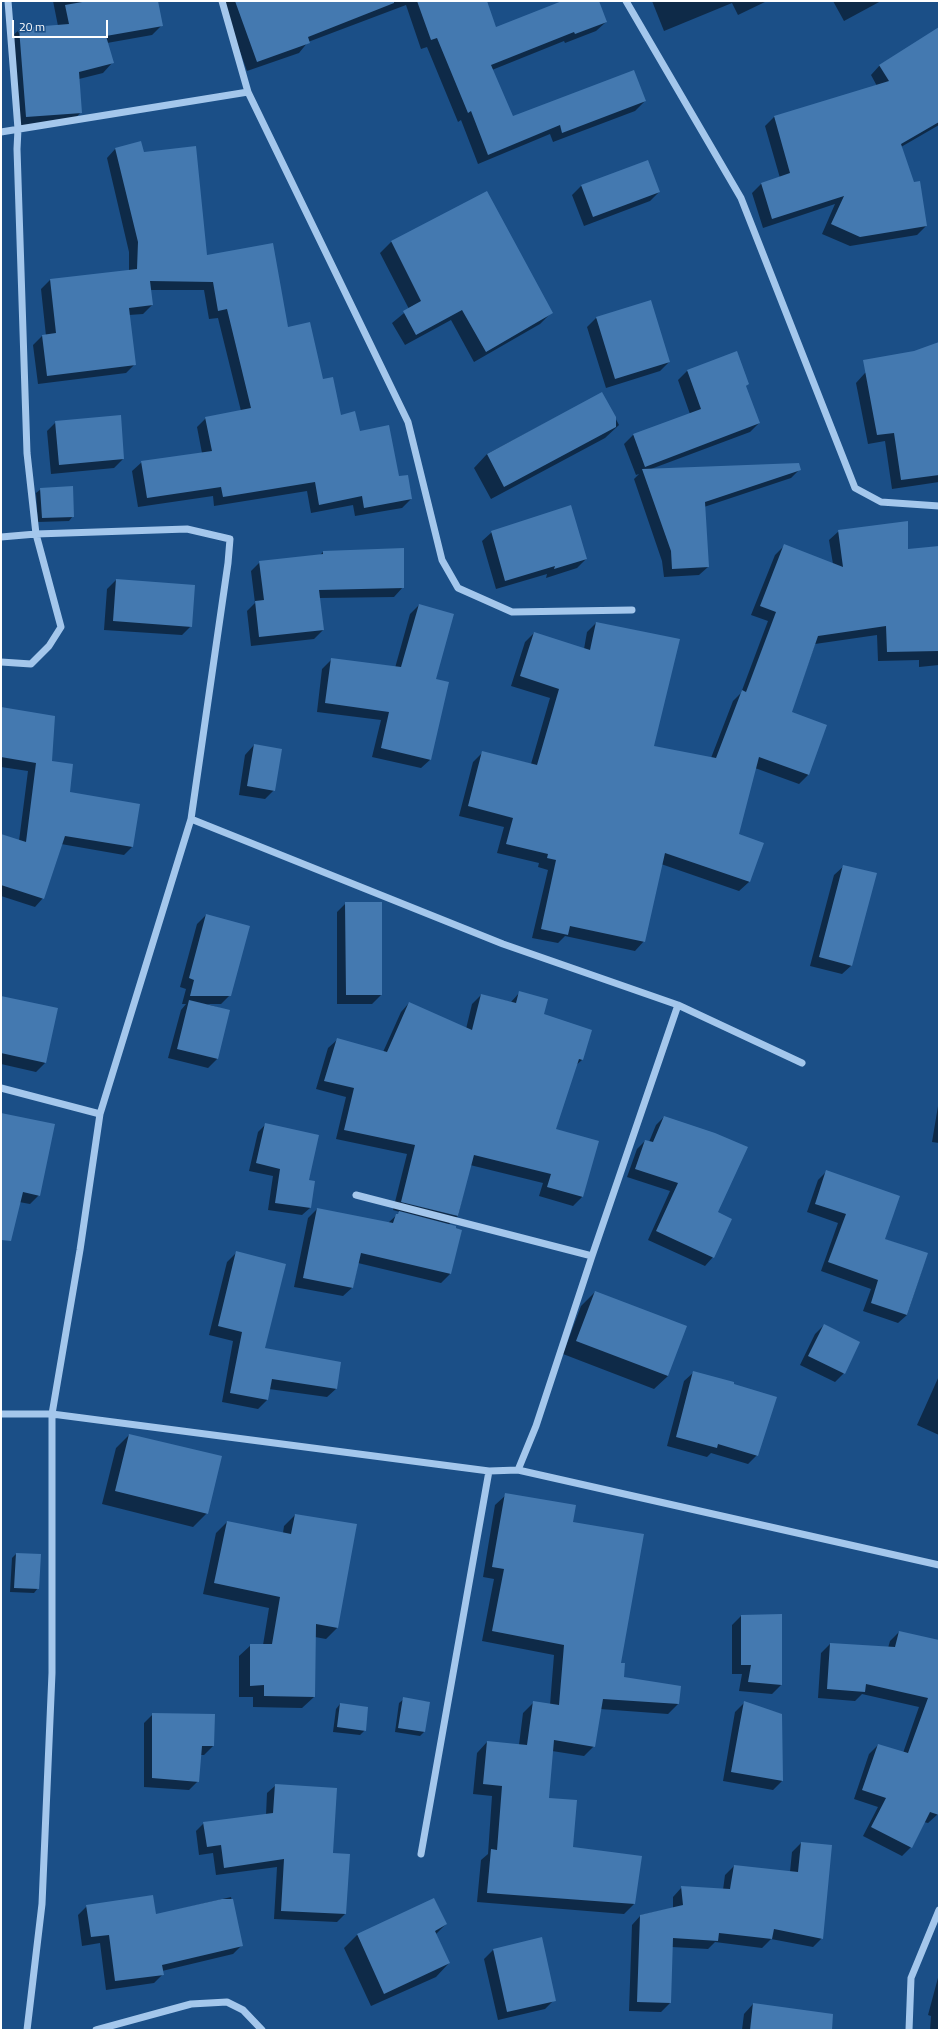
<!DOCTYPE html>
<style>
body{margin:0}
#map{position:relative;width:940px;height:2031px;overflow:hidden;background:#1b4f87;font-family:"Titillium Web",sans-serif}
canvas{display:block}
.frame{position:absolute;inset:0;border:2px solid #fff;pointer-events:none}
.scale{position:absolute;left:12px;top:20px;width:96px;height:18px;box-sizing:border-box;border:2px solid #fff;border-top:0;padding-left:5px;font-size:12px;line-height:14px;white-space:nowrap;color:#fff;-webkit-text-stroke:3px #1b4f87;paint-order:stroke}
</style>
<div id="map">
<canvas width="940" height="2031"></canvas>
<div class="frame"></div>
<div class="scale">20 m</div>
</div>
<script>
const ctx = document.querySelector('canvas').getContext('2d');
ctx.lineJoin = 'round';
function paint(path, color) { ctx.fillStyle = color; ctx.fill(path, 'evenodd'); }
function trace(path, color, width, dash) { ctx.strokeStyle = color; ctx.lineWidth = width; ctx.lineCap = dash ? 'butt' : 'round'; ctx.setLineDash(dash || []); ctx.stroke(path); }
const shadow = new Path2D(`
 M 53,1 L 157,1 L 162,25 L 152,35 L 107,43 L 112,63 L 103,73 L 79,79 L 81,112 L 72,122 L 17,126 L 10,38 L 20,29 L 58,26 Z
 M 222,1 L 486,1 L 495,29 L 572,1 L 598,1 L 606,22 L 596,31 L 565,43 L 564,41 L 492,70 L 512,117 L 645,101 L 635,111 L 553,142 L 550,134 L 478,164 L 461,120 L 458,122 L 427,47 L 421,49 L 406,5 L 308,42 L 299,53 L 247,71 Z
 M 652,1 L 767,1 L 738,15 L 732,3 L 664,31 Z
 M 833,1 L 881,1 L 844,21 Z
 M 939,28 L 939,125 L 901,147 L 926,226 L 917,235 L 850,246 L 822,234 L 835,204 L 763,228 L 752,193 L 761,184 L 780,178 L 765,126 L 774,117 L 877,86 L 871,75 L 880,65 Z
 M 116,148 L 143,153 L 207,256 L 287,329 L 322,381 L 340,416 L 359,432 L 398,478 L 411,499 L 402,508 L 355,516 L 353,505 L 311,513 L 307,491 L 214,506 L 213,496 L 138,507 L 132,471 L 142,462 L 202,453 L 197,427 L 206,418 L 241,411 L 218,318 L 209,319 L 204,290 L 150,290 L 152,305 L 143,314 L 129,315 L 135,364 L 126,373 L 38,384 L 33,345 L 42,336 L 46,336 L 41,289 L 50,280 L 129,271 L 129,252 L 107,158 Z
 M 647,161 L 659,192 L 650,201 L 584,226 L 572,195 L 581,186 Z
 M 487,193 L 551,313 L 540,324 L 474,362 L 451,320 L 405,345 L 392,323 L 409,309 L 380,253 L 391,242 Z
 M 596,318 L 669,362 L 660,371 L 606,388 L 587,327 Z
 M 939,345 L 939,482 L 892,489 L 885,441 L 868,444 L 856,383 L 865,373 Z
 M 687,371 L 748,384 L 745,387 L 759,423 L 750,432 L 651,469 L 800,469 L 791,478 L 704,507 L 708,567 L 699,575 L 664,577 L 662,561 L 634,479 L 639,474 L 636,475 L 624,444 L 633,435 L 690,414 L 678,380 Z
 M 602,393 L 619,425 L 605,438 L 491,499 L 474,468 L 487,454 Z
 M 56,422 L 123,459 L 114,468 L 51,474 L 47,431 Z
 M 41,489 L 73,516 L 69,521 L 38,522 L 36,493 Z
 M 839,531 L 907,550 L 939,547 L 939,665 L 919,667 L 919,660 L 878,661 L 877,635 L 815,644 L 791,713 L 826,726 L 808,775 L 799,784 L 755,768 L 738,835 L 763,844 L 749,882 L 739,891 L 661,864 L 644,941 L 635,951 L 565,936 L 558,943 L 532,938 L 548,870 L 538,867 L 539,863 L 497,853 L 504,827 L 459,816 L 473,762 L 483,752 L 531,764 L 550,698 L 511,686 L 525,642 L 534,633 L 584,649 L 587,632 L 596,623 L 652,747 L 711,758 L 733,701 L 741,693 L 768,621 L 751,615 L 775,555 L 784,546 L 833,564 L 829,540 Z
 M 492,532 L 586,559 L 577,568 L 546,578 L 547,574 L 496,589 L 482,541 Z
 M 323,552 L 403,587 L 394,597 L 319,598 L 323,630 L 314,639 L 251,646 L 247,611 L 255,603 L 251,571 L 260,562 L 320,555 Z
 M 116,580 L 194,586 L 191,626 L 182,635 L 104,630 L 107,589 Z
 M 419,605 L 434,680 L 431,759 L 421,768 L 372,757 L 381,720 L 317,712 L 322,669 L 332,659 L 395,668 L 410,614 Z
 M 1,708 L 51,762 L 69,793 L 132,847 L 124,855 L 61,844 L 43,898 L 35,907 L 1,896 L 1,835 L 19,841 L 28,771 L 1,767 Z
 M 254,745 L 274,790 L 265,799 L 239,795 L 245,755 Z
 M 844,866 L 852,965 L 842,974 L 810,966 L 834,875 Z
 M 346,903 L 381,995 L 372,1004 L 337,1004 L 337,912 Z
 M 206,915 L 230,995 L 221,1004 L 207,1004 L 229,1011 L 217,1059 L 208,1068 L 168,1058 L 181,1010 L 186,1004 L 182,1004 L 186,989 L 180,987 L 197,924 Z
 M 520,992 L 543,1015 L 582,1060 L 575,1066 L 555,1130 L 597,1142 L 582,1197 L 573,1206 L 539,1196 L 543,1183 L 470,1165 L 458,1216 L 448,1225 L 461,1230 L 450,1274 L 441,1283 L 358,1263 L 353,1287 L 343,1296 L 294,1287 L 308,1218 L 317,1209 L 388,1223 L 400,1212 L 393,1210 L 407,1154 L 336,1139 L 346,1097 L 316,1089 L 328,1048 L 337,1040 L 383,1052 L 401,1012 L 409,1003 L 466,1029 L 472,1004 L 481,995 L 511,1002 Z
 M 1,997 L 45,1063 L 36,1072 L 1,1064 Z
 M 939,1100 L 939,1143 L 932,1142 Z
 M 1,1114 L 39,1195 L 30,1204 L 19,1202 L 1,1229 Z
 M 664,1117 L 717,1212 L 713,1257 L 705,1266 L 648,1240 L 670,1191 L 627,1177 L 637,1149 L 645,1141 L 649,1142 L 656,1125 Z
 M 266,1124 L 308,1181 L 310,1208 L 302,1215 L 268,1210 L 273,1176 L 249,1171 L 258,1132 Z
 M 826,1172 L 884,1239 L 927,1254 L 907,1315 L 898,1323 L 863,1311 L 871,1289 L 821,1271 L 838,1223 L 807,1212 L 818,1180 Z
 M 236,1253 L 264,1348 L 337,1388 L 327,1397 L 269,1389 L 267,1400 L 258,1409 L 222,1402 L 233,1341 L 209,1335 L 227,1262 Z
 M 595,1292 L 668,1376 L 654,1389 L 563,1354 L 581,1306 Z
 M 824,1325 L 844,1373 L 835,1382 L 800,1365 L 815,1334 Z
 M 694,1372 L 757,1455 L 748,1464 L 711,1453 L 707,1457 L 667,1446 L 684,1381 Z
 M 939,1376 L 939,1435 L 917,1425 Z
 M 129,1435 L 207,1513 L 193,1527 L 102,1504 L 116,1448 Z
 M 506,1495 L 572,1523 L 620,1664 L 622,1677 L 678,1704 L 668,1714 L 600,1709 L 594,1746 L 584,1756 L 552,1751 L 548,1799 L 572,1848 L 641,1857 L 634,1904 L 624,1914 L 477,1902 L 481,1860 L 488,1854 L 492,1796 L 473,1794 L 477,1753 L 487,1742 L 519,1745 L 523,1713 L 534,1702 L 550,1705 L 554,1655 L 482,1641 L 494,1579 L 483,1577 L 495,1505 Z
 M 295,1515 L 338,1627 L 326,1639 L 315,1637 L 314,1697 L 302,1708 L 253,1707 L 253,1697 L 239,1697 L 239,1656 L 251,1645 L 263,1645 L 269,1608 L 203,1594 L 216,1533 L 227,1522 L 283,1533 L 284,1526 Z
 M 16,1554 L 38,1588 L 34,1593 L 10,1592 L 12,1558 Z
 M 781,1615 L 781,1685 L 772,1694 L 739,1691 L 742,1674 L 732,1674 L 732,1625 L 741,1616 Z
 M 899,1632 L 939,1641 L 939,1810 L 938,1814 L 928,1823 L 924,1822 L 911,1847 L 902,1856 L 863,1836 L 878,1807 L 854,1799 L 869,1754 L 878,1745 L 903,1753 L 919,1707 L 862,1694 L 855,1701 L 818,1698 L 821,1653 L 830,1644 L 888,1648 L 890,1641 Z
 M 404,1699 L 429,1702 L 424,1732 L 420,1736 L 395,1732 L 399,1703 Z
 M 744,1703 L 781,1714 L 782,1781 L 773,1790 L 723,1781 L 735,1712 Z
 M 340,1704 L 365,1730 L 360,1735 L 333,1732 L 336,1709 Z
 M 153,1714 L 213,1746 L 204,1755 L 200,1755 L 198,1781 L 189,1790 L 144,1787 L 144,1723 Z
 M 276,1785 L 332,1854 L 345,1914 L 337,1922 L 274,1919 L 277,1867 L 216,1875 L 213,1853 L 199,1855 L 196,1831 L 204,1823 L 266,1815 L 267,1793 Z
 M 801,1843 L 822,1938 L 813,1947 L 771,1939 L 762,1948 L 715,1942 L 708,1949 L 672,1947 L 670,2003 L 661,2012 L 629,2011 L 632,1925 L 641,1915 L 673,1908 L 673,1897 L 682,1887 L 723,1890 L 725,1875 L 734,1866 L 790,1872 L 792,1852 Z
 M 231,1897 L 242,1945 L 233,1954 L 162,1971 L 163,1974 L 154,1983 L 106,1990 L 100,1943 L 82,1946 L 78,1915 L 87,1906 L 155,1915 Z
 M 434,1899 L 446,1924 L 436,1934 L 449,1963 L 436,1977 L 371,2006 L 344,1948 L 357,1935 Z
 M 493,1950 L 554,2000 L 545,2009 L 498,2020 L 484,1959 Z
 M 939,1974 L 939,2030 L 930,2030 L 931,2016 L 928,2015 Z
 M 753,2004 L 794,2030 L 742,2030 L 744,2014 Z`);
const building = new Path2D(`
 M 88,1 L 158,1 L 163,26 L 106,36 L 114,63 L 79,72 L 82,113 L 26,117 L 19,28 L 69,24 L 65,5 Z
 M 235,1 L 394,1 L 394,3 L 308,37 L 310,43 L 257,62 Z
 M 417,1 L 487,1 L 496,27 L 562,1 L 599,1 L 607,22 L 575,34 L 574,32 L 491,65 L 513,116 L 634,70 L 646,101 L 562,133 L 560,125 L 488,155 L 471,111 L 468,113 L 437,38 L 431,40 Z
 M 939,27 L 939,122 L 901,144 L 914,182 L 920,181 L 927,226 L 860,237 L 831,224 L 844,196 L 772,219 L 761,183 L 790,173 L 774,116 L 889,81 L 879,65 Z
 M 141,141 L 144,152 L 196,146 L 207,255 L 273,243 L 288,327 L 310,322 L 323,379 L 333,377 L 341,415 L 355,411 L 360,431 L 389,425 L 399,476 L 408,475 L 412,499 L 364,508 L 362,496 L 319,505 L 315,482 L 223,497 L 221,487 L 147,498 L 141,461 L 212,451 L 205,417 L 251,408 L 227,309 L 218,311 L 213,282 L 150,281 L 153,305 L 129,308 L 136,365 L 47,376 L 42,335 L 56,333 L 50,279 L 137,269 L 138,242 L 115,148 Z
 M 648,160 L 660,192 L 593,217 L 581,185 Z
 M 487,191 L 553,313 L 486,352 L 462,310 L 416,335 L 403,311 L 421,301 L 391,241 Z
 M 651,300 L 670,362 L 615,379 L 596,317 Z
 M 939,342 L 939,475 L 901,480 L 894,433 L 877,435 L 863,360 L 914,351 Z
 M 737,351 L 749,384 L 746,386 L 760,423 L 645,467 L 633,434 L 701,409 L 687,370 Z
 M 602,392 L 616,417 L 616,427 L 504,487 L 487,454 Z
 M 121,415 L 124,459 L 59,465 L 55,421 Z
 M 799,463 L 801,470 L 705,502 L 709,567 L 672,569 L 671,551 L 642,469 Z
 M 73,486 L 74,517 L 42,518 L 40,488 Z
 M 571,505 L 587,559 L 554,569 L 555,566 L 505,581 L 491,531 Z
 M 908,521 L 908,549 L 939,546 L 939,651 L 887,652 L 886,626 L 818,636 L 792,712 L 827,725 L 809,775 L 759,757 L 739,834 L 764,843 L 750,882 L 665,853 L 645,942 L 570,926 L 568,935 L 541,929 L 556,860 L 547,858 L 548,854 L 506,844 L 513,818 L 468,806 L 482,751 L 537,765 L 559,689 L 520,676 L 534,632 L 590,650 L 596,622 L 680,639 L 654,746 L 716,758 L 742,690 L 746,692 L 776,612 L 760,606 L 784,544 L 843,567 L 838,530 Z
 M 404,548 L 404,588 L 319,590 L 324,630 L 259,637 L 255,601 L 264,600 L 259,561 L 323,554 L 323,551 Z
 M 116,579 L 195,585 L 192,627 L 113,621 Z
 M 419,604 L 454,614 L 436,679 L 449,682 L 431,760 L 381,748 L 389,712 L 325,703 L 331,658 L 401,667 Z
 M 1,707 L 55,716 L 52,761 L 73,764 L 70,792 L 140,804 L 133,847 L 65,836 L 44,899 L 1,885 L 1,834 L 26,842 L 36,763 L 1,757 Z
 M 254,744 L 282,749 L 275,791 L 247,786 Z
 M 843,865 L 877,873 L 852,966 L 819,957 Z
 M 345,902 L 382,902 L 382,995 L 346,995 Z
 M 206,914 L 250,926 L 231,996 L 190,996 L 194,980 L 189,978 Z
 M 519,991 L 548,999 L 544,1014 L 592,1030 L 583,1060 L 579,1059 L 556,1129 L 599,1141 L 583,1197 L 547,1187 L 551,1174 L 474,1155 L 458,1216 L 401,1202 L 415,1145 L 344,1130 L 354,1088 L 324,1081 L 337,1038 L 387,1052 L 409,1002 L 472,1030 L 481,994 L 516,1003 Z
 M 1,996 L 58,1008 L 46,1063 L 1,1053 Z
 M 189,1000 L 230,1010 L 218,1059 L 177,1049 Z
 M 1,1113 L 55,1124 L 40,1196 L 23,1192 L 11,1241 L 1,1240 Z
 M 664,1116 L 715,1133 L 748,1147 L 718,1212 L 732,1219 L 714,1258 L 656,1231 L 678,1183 L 635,1169 L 645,1140 L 653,1142 Z
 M 265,1123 L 319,1135 L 309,1180 L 315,1181 L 311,1208 L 275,1203 L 280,1169 L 256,1163 Z
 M 826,1170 L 900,1196 L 885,1239 L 928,1253 L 907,1315 L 871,1303 L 878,1280 L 828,1262 L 846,1214 L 815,1204 Z
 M 317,1208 L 393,1223 L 396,1214 L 398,1214 L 399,1211 L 456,1226 L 456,1228 L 462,1230 L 451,1274 L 361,1253 L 353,1288 L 303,1278 Z
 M 236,1251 L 286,1264 L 265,1348 L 341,1362 L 337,1389 L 272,1379 L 268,1400 L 230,1393 L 242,1332 L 218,1326 Z
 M 595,1291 L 687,1326 L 668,1376 L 576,1341 Z
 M 824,1324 L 860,1342 L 845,1374 L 808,1356 Z
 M 693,1371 L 734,1382 L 734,1384 L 777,1397 L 758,1456 L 718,1444 L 717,1448 L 676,1437 Z
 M 129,1434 L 222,1456 L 208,1514 L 115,1491 Z
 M 505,1493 L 576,1505 L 573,1522 L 644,1534 L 621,1663 L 625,1663 L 624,1677 L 681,1686 L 679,1704 L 603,1699 L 595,1747 L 554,1740 L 549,1798 L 577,1800 L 573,1847 L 642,1856 L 635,1904 L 487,1893 L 491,1849 L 497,1850 L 502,1786 L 483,1784 L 487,1741 L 527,1745 L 533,1701 L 559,1705 L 564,1645 L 492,1631 L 504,1569 L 492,1567 Z
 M 295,1514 L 357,1524 L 338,1628 L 316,1624 L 315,1697 L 264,1696 L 264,1685 L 250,1686 L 250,1644 L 272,1644 L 280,1597 L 214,1583 L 227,1521 L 291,1534 Z
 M 16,1553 L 41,1554 L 39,1589 L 14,1588 Z
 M 782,1614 L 782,1685 L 748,1682 L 751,1665 L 741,1665 L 741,1615 Z
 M 899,1631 L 939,1640 L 939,1815 L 930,1812 L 912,1848 L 871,1827 L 886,1798 L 862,1790 L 878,1744 L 908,1753 L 928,1698 L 866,1684 L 865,1692 L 827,1689 L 830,1643 L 895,1647 Z
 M 403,1697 L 430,1702 L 425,1732 L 398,1728 Z
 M 744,1701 L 782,1714 L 783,1781 L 731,1772 Z
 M 340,1703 L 368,1707 L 366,1731 L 337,1727 Z
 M 152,1713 L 215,1714 L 214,1746 L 202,1746 L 199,1782 L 152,1778 Z
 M 275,1784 L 337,1788 L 333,1853 L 350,1854 L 346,1914 L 281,1911 L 284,1859 L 224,1868 L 221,1845 L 207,1847 L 203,1822 L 273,1813 Z
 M 801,1842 L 832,1845 L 823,1939 L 774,1929 L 772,1939 L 719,1933 L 718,1941 L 673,1938 L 671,2003 L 637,2002 L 640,1915 L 683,1905 L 681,1886 L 730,1889 L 734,1865 L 798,1872 Z
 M 153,1895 L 156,1914 L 222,1899 L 233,1899 L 243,1946 L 162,1965 L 164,1975 L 115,1981 L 109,1935 L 91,1937 L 86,1905 Z
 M 434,1898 L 447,1924 L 435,1931 L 450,1963 L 384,1994 L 357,1934 Z
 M 542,1937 L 556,2001 L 507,2012 L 493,1949 Z
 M 753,2003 L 833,2014 L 832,2030 L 750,2030 Z`);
const minor = new Path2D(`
 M 222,1 L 248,92 L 408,422 L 442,560 L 458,588 L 512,612 L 632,610
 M 626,1 L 741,198 L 855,488 L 881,502 L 939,506
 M 1,132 L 248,92
 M 1,537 L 36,534 L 187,529 L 230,539 L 228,563 L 191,819 L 100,1114 L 80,1250 L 52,1414 L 52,1673 L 42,1904 L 27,2030
 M 1,662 L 31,664 L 49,646 L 61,627 L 36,534 L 27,453 L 17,149 L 18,129 L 8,1
 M 191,819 L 503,944 L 678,1005 L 802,1063
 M 1,1088 L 100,1114
 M 356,1195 L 592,1256
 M 1,1414 L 52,1414 L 489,1471 L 518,1470 L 939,1565
 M 518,1470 L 536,1426 L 592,1256 L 678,1005
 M 421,1854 L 489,1471
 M 96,2030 L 191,2004 L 227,2002 L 243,2010 L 262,2030
 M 909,2030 L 911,1978 L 939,1910`);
paint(shadow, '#0007');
paint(building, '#4479b0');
trace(minor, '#a4c7ec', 7);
</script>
